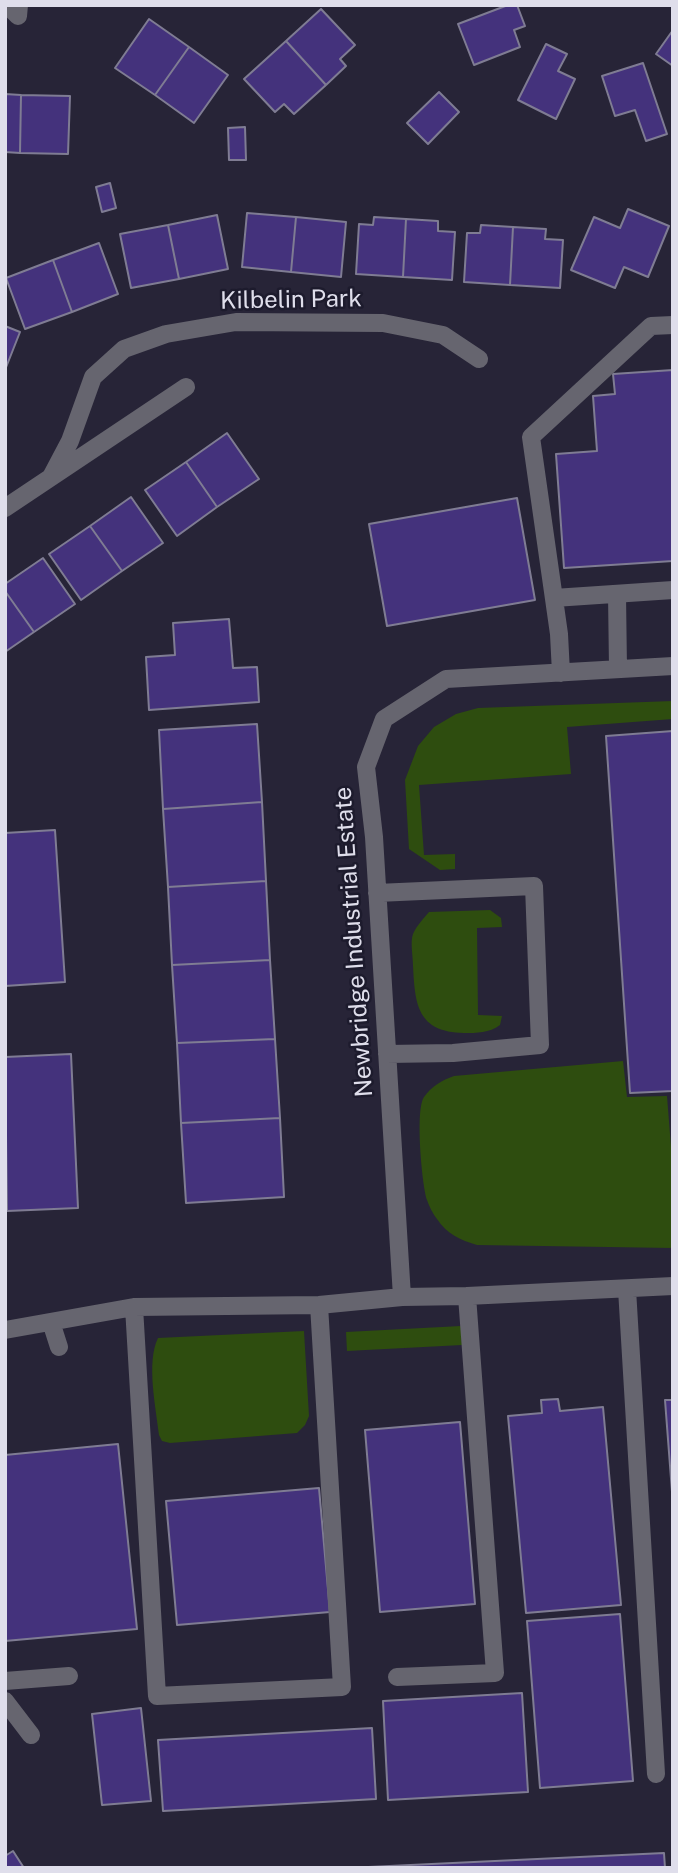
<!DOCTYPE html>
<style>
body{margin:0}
#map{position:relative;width:678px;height:1873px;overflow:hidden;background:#272437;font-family:"Public Sans",sans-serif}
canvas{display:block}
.frame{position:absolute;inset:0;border:7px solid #dfdeeb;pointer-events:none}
</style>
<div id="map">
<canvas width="678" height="1873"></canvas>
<div class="frame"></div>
</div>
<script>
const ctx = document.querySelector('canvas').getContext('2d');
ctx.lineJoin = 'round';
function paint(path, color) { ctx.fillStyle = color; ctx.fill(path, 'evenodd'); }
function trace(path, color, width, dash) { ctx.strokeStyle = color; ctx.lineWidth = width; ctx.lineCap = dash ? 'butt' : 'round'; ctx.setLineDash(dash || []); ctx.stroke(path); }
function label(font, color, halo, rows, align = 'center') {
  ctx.font = font + ' "Public Sans",sans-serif'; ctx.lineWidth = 5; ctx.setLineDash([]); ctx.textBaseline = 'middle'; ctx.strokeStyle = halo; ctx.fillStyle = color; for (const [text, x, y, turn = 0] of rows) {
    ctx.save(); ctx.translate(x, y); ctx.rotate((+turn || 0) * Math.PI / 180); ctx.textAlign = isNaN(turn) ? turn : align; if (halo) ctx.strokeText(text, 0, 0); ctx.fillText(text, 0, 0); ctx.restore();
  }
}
const green = new Path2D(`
 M 673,701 L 673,719 L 567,727 L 571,774 L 419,785 L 424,855 L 455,854 L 455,869 L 440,870 L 409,849 L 405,780 L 418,746 L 434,727 L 456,714 L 478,708 Z
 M 490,910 L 501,918 L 502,927 L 477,928 L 478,1015 L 502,1016 L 500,1025 C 489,1033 477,1033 464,1033 C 417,1032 415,1004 413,966 C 413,956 410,942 413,934 C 417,925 424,918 429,912 Z
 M 623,1061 L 627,1097 L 667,1096 L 673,1172 L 673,1248 L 477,1245 C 460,1240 447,1234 437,1219 C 433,1214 429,1206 427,1200 C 422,1184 415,1110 424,1097 C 431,1087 442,1080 454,1076 Z
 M 461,1326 L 462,1345 L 347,1351 L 346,1332 Z
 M 304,1331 L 309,1416 L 305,1425 L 297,1433 L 170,1443 L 162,1441 L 159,1435 C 156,1408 146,1362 158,1338 Z`);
const building = new Path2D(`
 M 508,5 L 517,5 L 525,26 L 514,30 L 520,47 L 474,65 L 458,24 Z
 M 321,9 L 355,45 L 340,59 L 346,66 L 326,85 L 286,41 Z
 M 149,19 L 189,47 L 155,95 L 115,68 Z
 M 673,30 L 673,66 L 656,54 Z
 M 286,41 L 326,85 L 294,114 L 284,104 L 275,112 L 244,79 Z
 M 546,44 L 567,54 L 558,71 L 575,79 L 556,119 L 518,100 Z
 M 189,47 L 228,75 L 194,123 L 155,95 Z
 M 643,63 L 667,134 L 646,141 L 635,110 L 615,116 L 602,76 Z
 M 439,92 L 459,112 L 428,144 L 407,123 Z
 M 5,94 L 21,95 L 20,153 L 5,152 Z
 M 21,95 L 70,96 L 68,154 L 20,153 Z
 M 245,127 L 246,160 L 229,160 L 228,128 Z
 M 110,183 L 116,208 L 102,212 L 96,187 Z
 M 628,209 L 669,226 L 648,277 L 624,267 L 615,288 L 571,270 L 594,217 L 620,228 Z
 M 247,213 L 296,217 L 291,272 L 242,267 Z
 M 217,215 L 228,269 L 179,279 L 168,225 Z
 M 296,217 L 346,222 L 341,277 L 291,272 Z
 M 374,217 L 406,219 L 403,277 L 356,274 L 359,224 L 373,225 Z
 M 406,219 L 438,221 L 438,231 L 455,232 L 452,280 L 403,277 Z
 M 168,225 L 179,279 L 131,288 L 120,234 Z
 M 481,225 L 513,227 L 510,285 L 464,282 L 467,233 L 480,233 Z
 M 513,227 L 546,229 L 545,239 L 563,240 L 560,288 L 510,285 Z
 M 99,243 L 118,294 L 72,312 L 53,260 Z
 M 53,260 L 72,312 L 25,329 L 6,278 Z
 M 5,326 L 20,332 L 5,370 Z
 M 673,370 L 673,561 L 564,568 L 556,454 L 597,451 L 593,396 L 615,394 L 613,374 Z
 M 227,433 L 259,479 L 217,507 L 186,462 Z
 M 186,462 L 217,507 L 177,536 L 145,490 Z
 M 131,497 L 163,543 L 122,571 L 90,526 Z
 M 517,498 L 535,600 L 387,626 L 369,524 Z
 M 90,526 L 122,571 L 81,600 L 49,554 Z
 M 43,558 L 75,604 L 34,632 L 5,591 L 5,584 Z
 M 5,591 L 34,632 L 5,652 Z
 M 229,619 L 233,668 L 257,667 L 259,702 L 149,710 L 146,657 L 175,655 L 173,623 Z
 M 257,724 L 262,802 L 163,809 L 159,730 Z
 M 673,731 L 673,1091 L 630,1093 L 606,736 Z
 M 262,802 L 266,881 L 168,887 L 163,809 Z
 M 55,830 L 65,982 L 5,986 L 5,833 Z
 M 266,881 L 270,960 L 172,965 L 168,887 Z
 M 270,960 L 275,1039 L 177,1043 L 172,965 Z
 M 275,1039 L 280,1118 L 181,1123 L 177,1043 Z
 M 71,1054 L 78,1208 L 7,1211 L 5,1057 Z
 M 280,1118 L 284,1197 L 186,1203 L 181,1123 Z
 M 558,1399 L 560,1411 L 603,1407 L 621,1605 L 526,1613 L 508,1416 L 542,1413 L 541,1400 Z
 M 665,1400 L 673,1400 L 673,1505 Z
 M 460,1422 L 475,1604 L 380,1612 L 365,1430 Z
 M 118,1444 L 137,1629 L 5,1641 L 5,1455 Z
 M 319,1488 L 330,1612 L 177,1625 L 166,1501 Z
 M 620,1614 L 633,1781 L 540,1788 L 527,1621 Z
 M 522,1693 L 528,1792 L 388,1800 L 383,1701 Z
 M 141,1708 L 151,1801 L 102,1805 L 92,1714 Z
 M 372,1728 L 376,1799 L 163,1811 L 158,1740 Z
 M 13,1851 L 24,1868 L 5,1868 L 5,1856 Z
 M 664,1853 L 665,1868 L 347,1868 Z`);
const minor = new Path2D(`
 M 7,5 L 18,16 L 19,5
 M 51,477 L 70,441 L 93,377 L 124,349 L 166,334 L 236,322 L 383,323 L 443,335 L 479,359
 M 5,508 L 186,387
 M 617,594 L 618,669
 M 554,598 L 673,590
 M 561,673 L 559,634 L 531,437 L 651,326 L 673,325
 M 377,893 L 534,886 L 540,1045 L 453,1053 L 387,1054
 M 627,1289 L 656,1774
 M 402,1297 L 374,837 L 366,767 L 384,719 L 446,679 L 673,666
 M 134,1307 L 157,1696 L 342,1687 L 319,1305
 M 51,1322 L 59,1347
 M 5,1330 L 134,1307 L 319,1305 L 402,1297 L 467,1296 L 673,1286
 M 397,1677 L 495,1673 L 467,1296
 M 5,1681 L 69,1676
 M 5,1701 L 31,1735`);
const streetNames = [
 ["Kilbelin Park",291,300,-1],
 ["Newbridge Industrial Estate",354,942,-94]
];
paint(green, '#2e4d0f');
paint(building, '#44327c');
trace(building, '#7f7c93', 2);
trace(minor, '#66656f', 18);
label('24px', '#dfdeeb', '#1d1b2d', streetNames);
</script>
